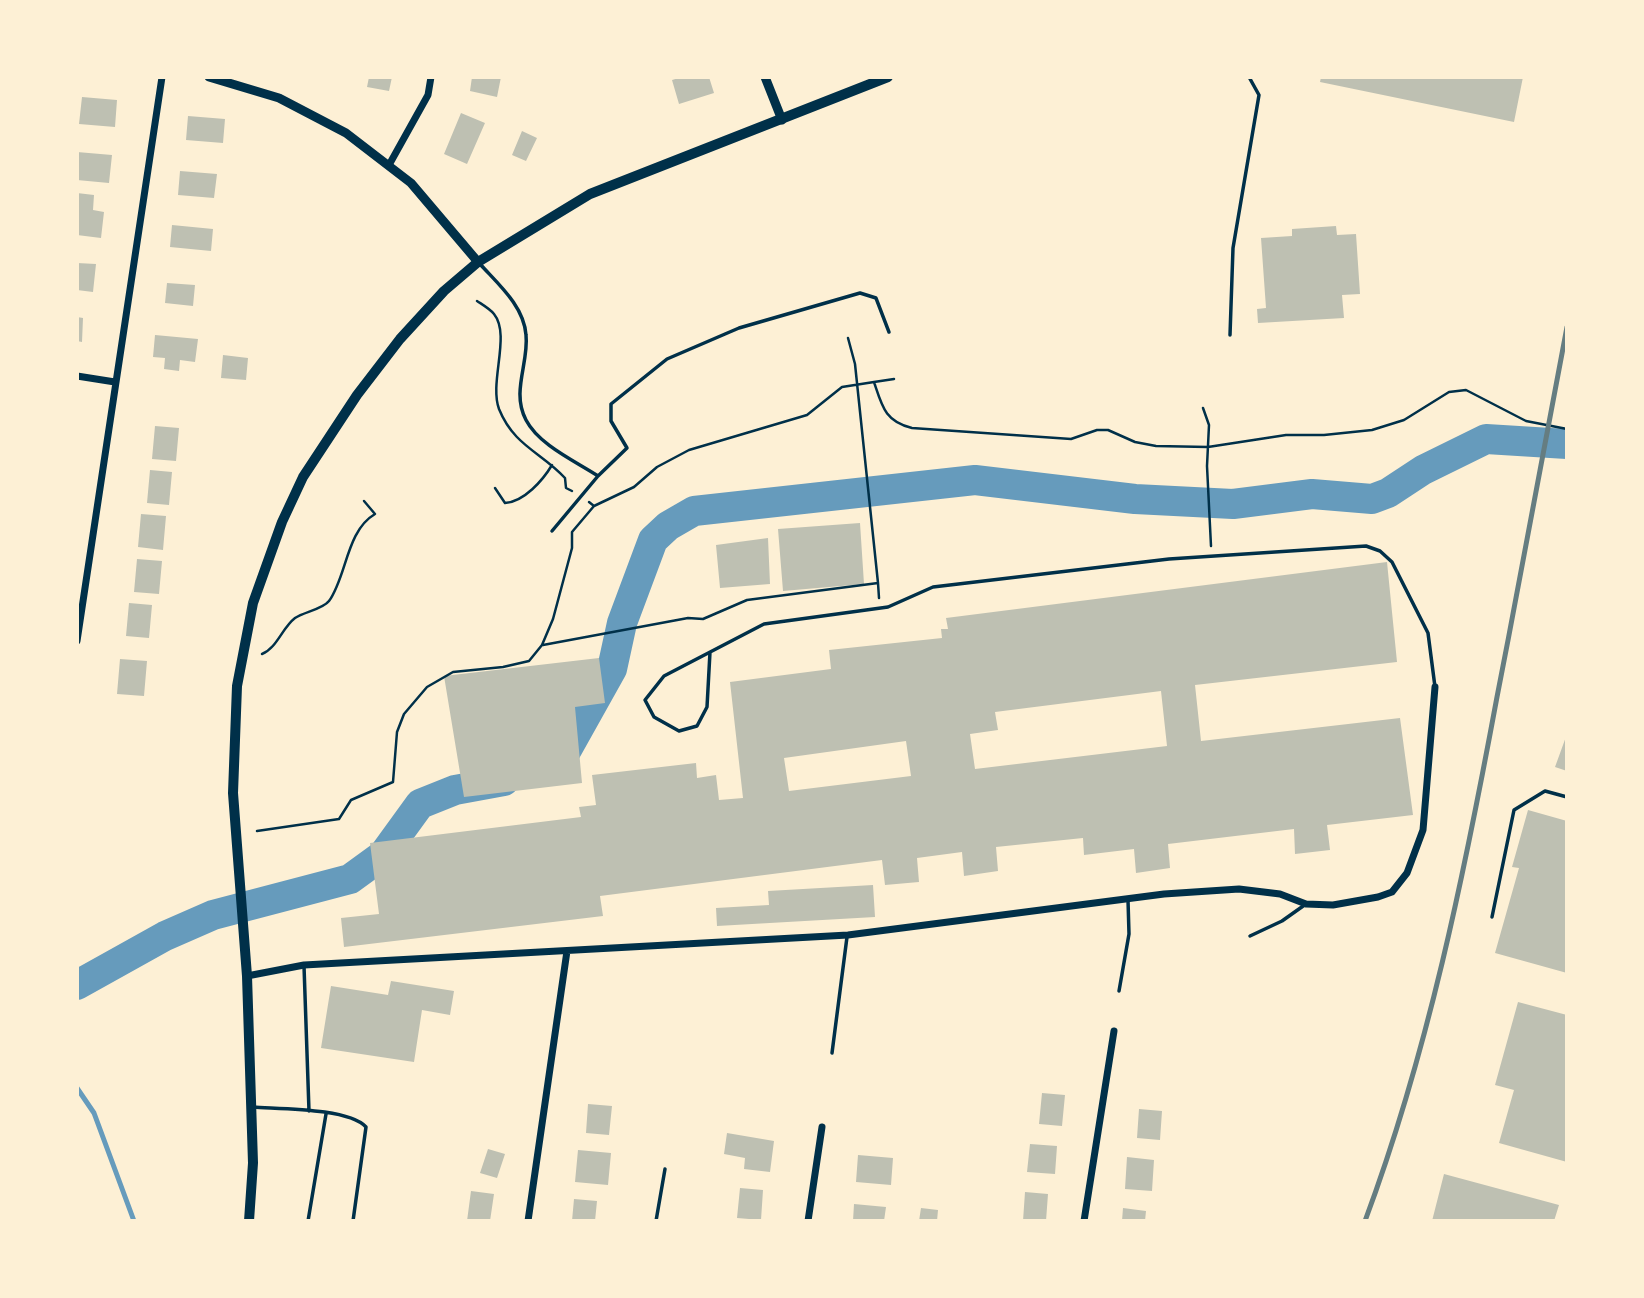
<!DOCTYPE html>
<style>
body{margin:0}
#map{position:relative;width:1644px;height:1298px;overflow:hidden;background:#fdf0d5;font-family:Poppins,sans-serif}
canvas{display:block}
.frame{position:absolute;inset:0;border:79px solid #fdf0d5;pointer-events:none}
</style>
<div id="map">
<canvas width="1644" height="1298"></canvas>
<div class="frame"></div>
</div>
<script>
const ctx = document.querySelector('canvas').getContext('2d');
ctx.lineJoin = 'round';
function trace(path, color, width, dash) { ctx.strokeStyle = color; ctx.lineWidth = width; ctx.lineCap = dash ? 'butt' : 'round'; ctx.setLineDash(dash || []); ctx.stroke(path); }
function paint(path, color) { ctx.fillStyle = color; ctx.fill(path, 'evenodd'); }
const stream = new Path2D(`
 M 77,1088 L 94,1113 L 134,1221`);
const river = new Path2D(`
 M 560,762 L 612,669 L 622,623 L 653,540 L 668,526 L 694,511 L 975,480 L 1135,499 L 1233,504 L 1312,494 L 1372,499 L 1388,493 L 1423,470 L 1486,439 L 1567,444
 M 77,985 L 165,936 L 213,915 L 350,879 L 383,855 L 420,804 L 455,790 L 504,781`);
const building = new Path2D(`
 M 369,77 L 392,77 L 389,91 L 367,87 Z
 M 472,77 L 501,77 L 497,97 L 470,91 Z
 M 682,77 L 709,77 L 714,93 L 679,104 L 672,80 Z
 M 1321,77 L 1523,77 L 1514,122 L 1320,82 Z
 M 82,97 L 117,100 L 115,127 L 79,124 Z
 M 461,113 L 485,123 L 467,164 L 444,154 Z
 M 188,116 L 225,119 L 223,143 L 186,140 Z
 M 522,131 L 537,138 L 526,161 L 512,155 Z
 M 77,152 L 112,155 L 109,183 L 77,180 Z
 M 180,171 L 217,174 L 214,198 L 178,195 Z
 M 77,193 L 94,195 L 93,210 L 104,212 L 101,238 L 77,235 Z
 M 172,225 L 213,229 L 211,251 L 170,247 Z
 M 1336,226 L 1337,235 L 1356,234 L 1360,294 L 1342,295 L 1344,318 L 1258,323 L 1257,309 L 1266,308 L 1261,238 L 1292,236 L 1292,229 Z
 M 77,263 L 96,264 L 93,292 L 77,290 Z
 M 167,283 L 195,285 L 193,306 L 165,303 Z
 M 77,317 L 83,318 L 82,342 L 77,341 Z
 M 155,335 L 198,339 L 195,362 L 180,360 L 179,371 L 164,369 L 165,358 L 153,357 Z
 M 223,355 L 248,358 L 246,380 L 221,378 Z
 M 155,426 L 179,428 L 176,461 L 152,459 Z
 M 150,470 L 172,472 L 169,505 L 147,503 Z
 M 141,514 L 166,516 L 163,550 L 138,547 Z
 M 860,523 L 864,584 L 783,591 L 778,529 Z
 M 768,538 L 770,584 L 720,588 L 716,545 Z
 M 137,559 L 162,561 L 159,594 L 134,592 Z
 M 1387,562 L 1397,662 L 1195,685 L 1201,741 L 1400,718 L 1413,815 L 1327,825 L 1330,850 L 1295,854 L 1294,829 L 1168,844 L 1170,868 L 1136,873 L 1134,849 L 1084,855 L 1083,838 L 996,847 L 998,871 L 964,876 L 962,852 L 917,858 L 919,882 L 885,885 L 882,860 L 600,896 L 603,916 L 344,947 L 341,918 L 379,914 L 370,843 L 581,817 L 579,807 L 596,805 L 592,775 L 696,763 L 697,778 L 716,775 L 719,800 L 743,798 L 730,682 L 831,669 L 829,650 L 942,638 L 941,629 L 948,629 L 946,618 ZM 1161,691 L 1167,746 L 975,769 L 970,734 L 998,730 L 995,712 ZM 906,741 L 911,776 L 789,791 L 784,758 Z
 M 129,603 L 152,605 L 149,638 L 126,636 Z
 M 599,658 L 605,703 L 575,707 L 582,783 L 464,797 L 444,676 Z
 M 120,659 L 147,661 L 144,696 L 117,694 Z
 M 1567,734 L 1567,771 L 1555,767 Z
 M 1528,810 L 1567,821 L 1567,973 L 1495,953 L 1519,868 L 1512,867 Z
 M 873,885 L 875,917 L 717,926 L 716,908 L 769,905 L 768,891 Z
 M 391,981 L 454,991 L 450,1015 L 422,1010 L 414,1062 L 321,1048 L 331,986 L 388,995 Z
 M 1518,1002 L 1567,1015 L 1567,1162 L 1499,1143 L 1514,1090 L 1495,1085 Z
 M 1042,1093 L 1065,1095 L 1062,1126 L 1039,1124 Z
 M 588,1104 L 612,1106 L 609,1135 L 586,1133 Z
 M 1139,1109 L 1162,1111 L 1160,1140 L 1137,1138 Z
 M 727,1133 L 774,1141 L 770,1172 L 744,1169 L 745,1158 L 724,1154 Z
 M 1030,1144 L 1057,1146 L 1055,1174 L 1027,1172 Z
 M 488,1149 L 505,1154 L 497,1178 L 480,1173 Z
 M 578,1150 L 611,1153 L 608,1185 L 575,1182 Z
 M 858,1155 L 893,1158 L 891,1185 L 856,1182 Z
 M 1127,1157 L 1154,1160 L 1152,1191 L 1125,1189 Z
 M 1444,1174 L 1559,1205 L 1554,1221 L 1432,1221 Z
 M 740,1188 L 763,1190 L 761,1220 L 737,1218 Z
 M 471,1191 L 494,1194 L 490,1221 L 467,1221 Z
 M 1025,1192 L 1048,1194 L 1046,1221 L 1023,1221 Z
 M 574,1199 L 597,1201 L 595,1221 L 572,1221 Z
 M 854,1204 L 886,1207 L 884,1221 L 853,1221 Z
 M 921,1208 L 938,1210 L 937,1221 L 919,1221 Z
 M 1123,1208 L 1146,1211 L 1145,1221 L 1122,1221 Z`);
const path = new Path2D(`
 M 477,301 C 483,305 490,309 494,314 C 511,335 489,382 499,409 C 514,446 541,452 565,478 L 566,488 L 572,491
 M 848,338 L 855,364 L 878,583
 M 894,379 L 874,382 C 882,406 885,422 912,428 L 1071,439 L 1097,430 L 1108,430 L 1135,442 L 1156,446 L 1208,447 L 1286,435 L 1324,435 L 1372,430 L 1404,420 L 1449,392 L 1466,390 L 1526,421 L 1567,429
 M 1203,408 L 1209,425 L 1207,466 L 1211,546
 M 495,488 L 505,503 C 524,502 543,480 552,465
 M 589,502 L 594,506 L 634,487 L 657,467 L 689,450 L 807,415 L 842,387 L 874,382
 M 543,645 L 688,618 L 703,619 L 747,600 L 878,583 L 879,598
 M 262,654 C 277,648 282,628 295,618 C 304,612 323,609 329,601 C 347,576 346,531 375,514 L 364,501
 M 257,831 L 339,819 L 351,800 L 393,782 L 397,732 L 404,714 L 427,687 L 453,672 L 503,667 L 529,661 L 542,645 L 553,619 L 572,548 L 572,532 L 594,506`);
const service = new Path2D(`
 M 480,264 C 498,284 524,306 526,335 C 529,363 511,392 526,420 C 539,445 575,461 598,476 L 627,448 L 611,421 L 611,404 L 667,359 L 739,328 L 860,293 L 876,298 L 889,332
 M 1230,335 L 1233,248 L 1259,95 L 1249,77
 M 552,531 L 598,476
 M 710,652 L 707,707 L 697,726 L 679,731 L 654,717 L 645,700 L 664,676 L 764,624 L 888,607 L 933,587 L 1169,559 L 1366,546 L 1380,551 L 1392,562 L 1428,633 L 1435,687
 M 1492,917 L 1514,810 L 1545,791 L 1567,797
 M 1250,936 L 1282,921 L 1306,904
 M 304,966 L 309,1111
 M 1119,991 L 1129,934 L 1128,900
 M 832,1053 L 847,937
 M 253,1107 C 280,1109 348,1108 366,1127 L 353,1221
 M 308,1221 L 326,1114
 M 656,1221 L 665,1169`);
const minor = new Path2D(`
 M 389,165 L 428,95 L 431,77
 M 77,376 L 115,382
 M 77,641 L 162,77
 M 247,976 L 304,965 L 848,935 L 1164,894 L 1239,889 L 1280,894 L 1306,904 L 1333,905 L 1378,897 L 1392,892 L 1407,873 L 1423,830 L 1435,687
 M 528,1221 L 567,951
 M 808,1221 L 822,1127
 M 1084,1221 L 1114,1031`);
const tertiary = new Path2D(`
 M 209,77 L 279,98 L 346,133 L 411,183 L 478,262
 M 765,77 L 782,120`);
const secondary = new Path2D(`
 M 249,1221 L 253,1163 L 247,976 L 233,793 L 237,686 L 253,603 L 282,522 L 303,477 L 357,395 L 400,339 L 444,291 L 478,262 L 590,194 L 888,77`);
const rail = new Path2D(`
 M 1365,1221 C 1428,1052 1464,875 1497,697 C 1521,574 1544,451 1567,327`);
trace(stream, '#669bbc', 5);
trace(river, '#669bbc', 30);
paint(building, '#bec0b2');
trace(path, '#003049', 2.5);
trace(service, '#003049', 3.5);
trace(minor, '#003049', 7);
trace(tertiary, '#003049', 9);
trace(secondary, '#003049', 10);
trace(rail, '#657d81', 5);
</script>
